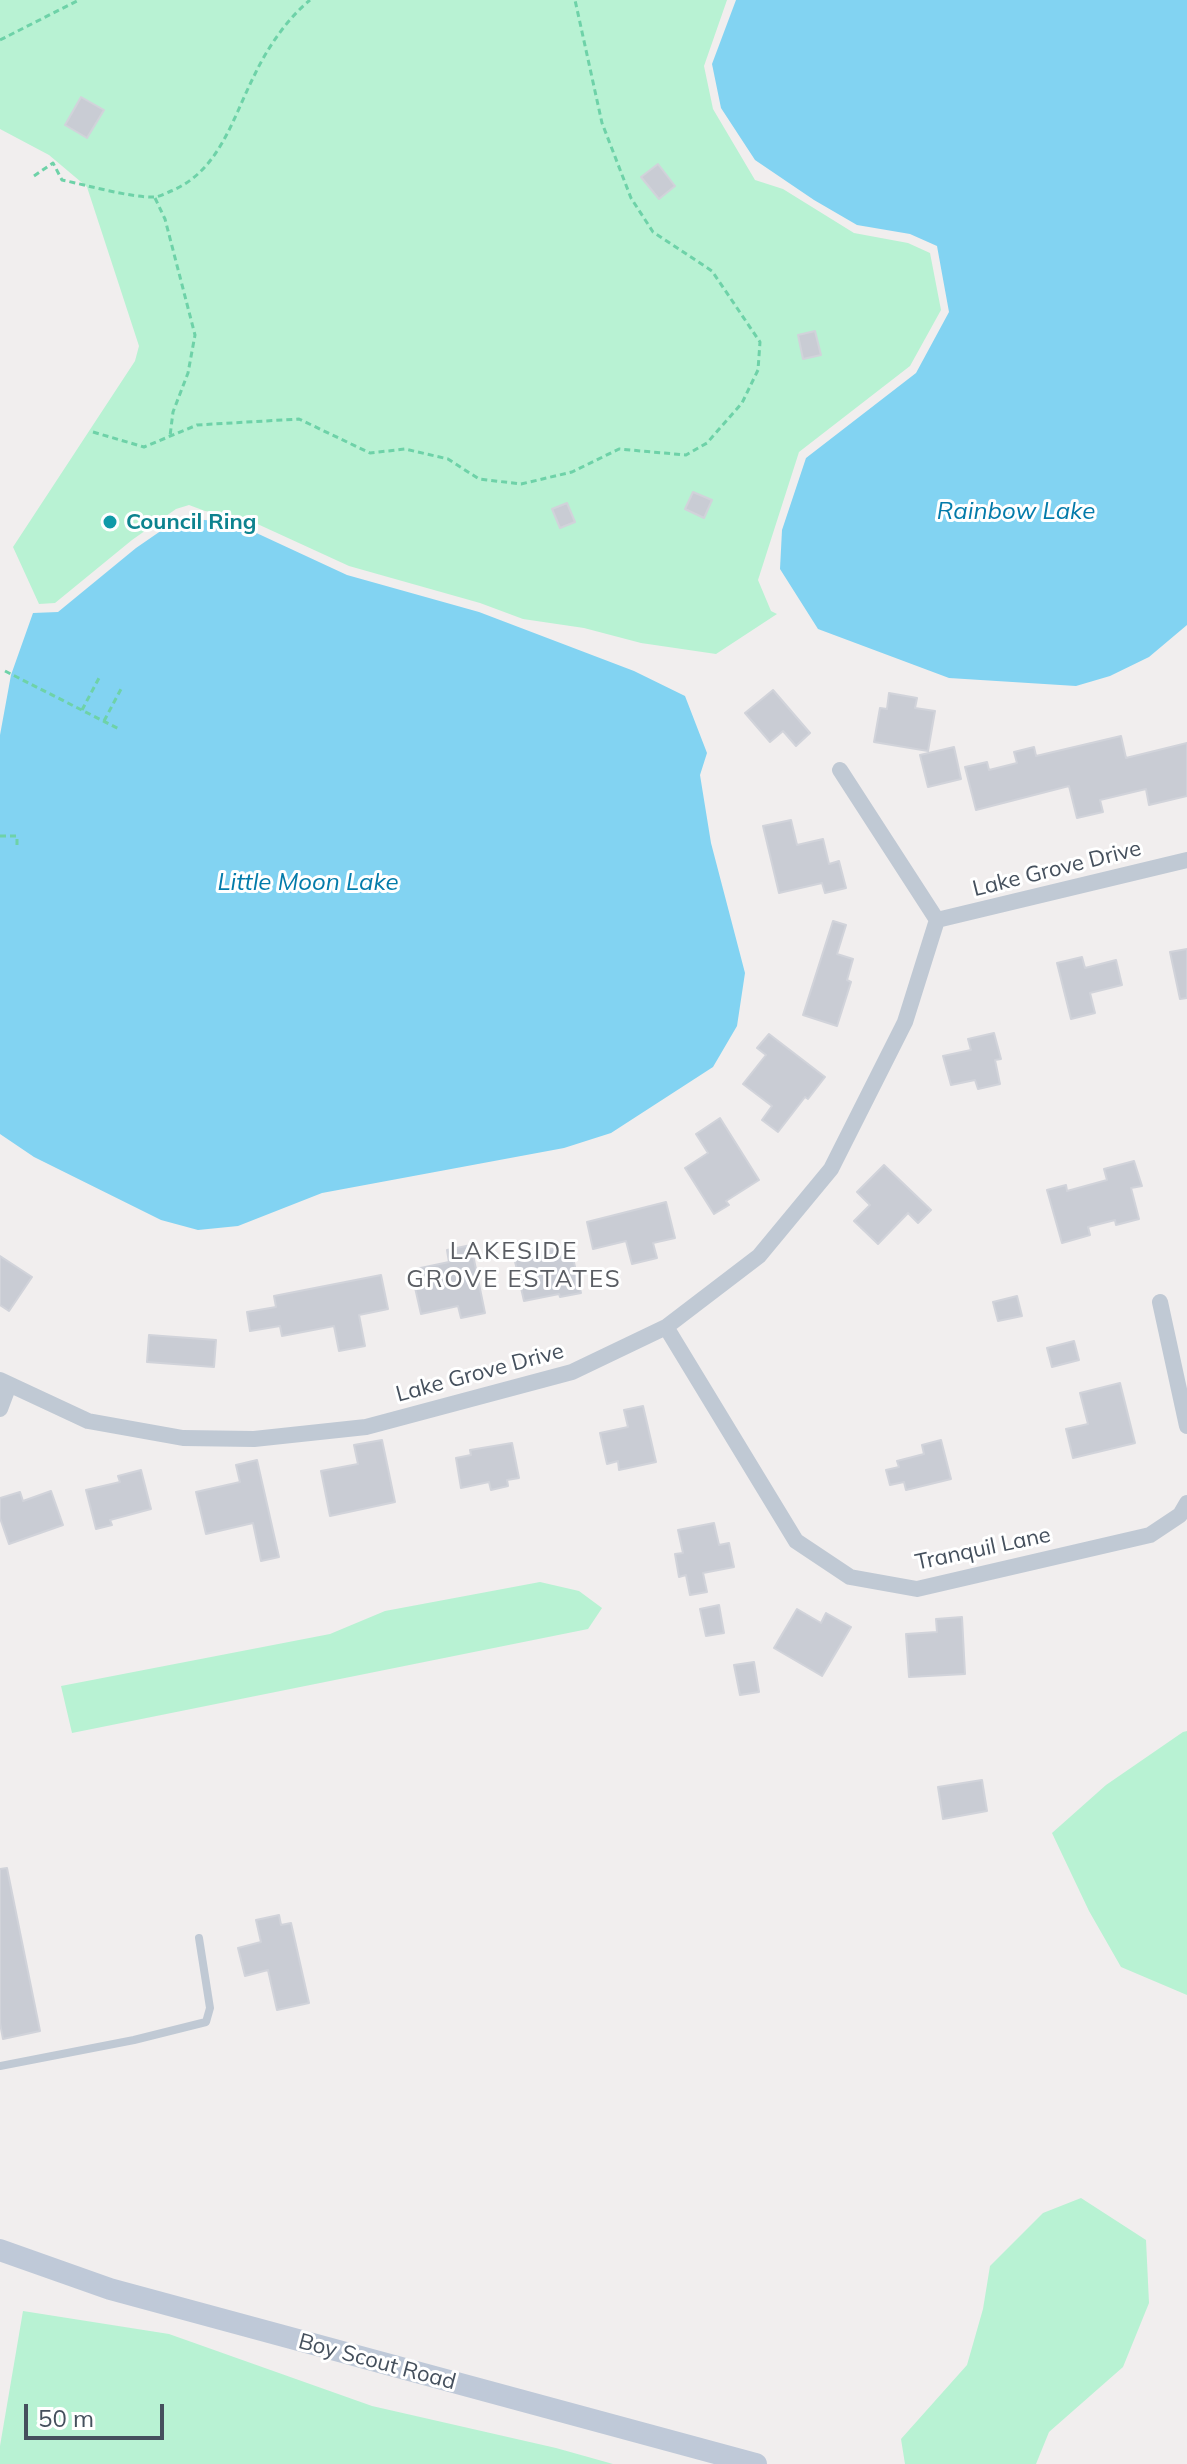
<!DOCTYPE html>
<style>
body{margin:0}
#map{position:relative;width:1187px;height:2464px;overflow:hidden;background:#f1eeee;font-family:Mulish,sans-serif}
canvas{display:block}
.scale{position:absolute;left:24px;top:2404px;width:140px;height:36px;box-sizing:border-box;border:4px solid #45505d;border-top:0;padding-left:10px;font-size:24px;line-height:28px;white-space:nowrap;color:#45505d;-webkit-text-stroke:6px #fff;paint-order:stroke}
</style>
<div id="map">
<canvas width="1187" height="2464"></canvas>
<div class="scale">50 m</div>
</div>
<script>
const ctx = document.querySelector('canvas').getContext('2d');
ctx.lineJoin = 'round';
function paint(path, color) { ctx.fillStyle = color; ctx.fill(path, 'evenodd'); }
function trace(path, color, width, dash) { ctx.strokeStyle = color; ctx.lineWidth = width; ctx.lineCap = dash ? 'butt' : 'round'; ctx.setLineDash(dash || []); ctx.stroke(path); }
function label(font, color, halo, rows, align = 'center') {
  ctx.font = font + ' Mulish,sans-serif'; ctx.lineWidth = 6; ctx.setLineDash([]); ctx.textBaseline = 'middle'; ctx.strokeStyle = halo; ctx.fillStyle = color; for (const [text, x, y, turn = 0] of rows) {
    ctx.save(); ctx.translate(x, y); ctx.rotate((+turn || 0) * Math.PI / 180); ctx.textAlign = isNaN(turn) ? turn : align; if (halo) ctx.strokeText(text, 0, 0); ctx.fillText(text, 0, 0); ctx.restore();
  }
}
const green = new Path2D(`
 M 0,0 L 727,0 L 704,66 L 713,109 L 755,180 L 783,189 L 854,233 L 908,243 L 930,253 L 941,310 L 910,366 L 799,452 L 758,580 L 771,611 L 777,614 L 716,654 L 641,643 L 584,628 L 523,619 L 480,603 L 349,566 L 240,516 L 205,511 L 189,505 L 176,509 L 132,540 L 55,603 L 39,604 L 13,547 L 135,361 L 139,346 L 87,187 L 49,155 L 0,129 Z
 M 540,1582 L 579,1591 L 602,1608 L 588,1629 L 72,1733 L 61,1686 L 330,1634 L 385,1611 Z
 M 1187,1731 L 1187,1995 L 1121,1967 L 1089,1911 L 1052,1833 L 1106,1785 L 1183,1732 Z
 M 1081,2198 L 1146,2240 L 1149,2303 L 1123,2367 L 1049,2432 L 1036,2464 L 905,2464 L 901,2439 L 967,2365 L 983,2309 L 990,2266 L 1043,2213 Z
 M 23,2311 L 169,2334 L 372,2406 L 556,2448 L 613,2464 L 0,2464 L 0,2446 Z`);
const water = new Path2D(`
 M 736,0 L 1187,0 L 1187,625 L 1149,657 L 1110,676 L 1076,686 L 949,678 L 818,629 L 780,569 L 782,530 L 806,458 L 916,373 L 949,312 L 937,246 L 910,234 L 857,225 L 814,200 L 755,160 L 721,108 L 712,64 Z
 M 181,517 L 237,524 L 347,575 L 479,612 L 634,671 L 685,696 L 707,753 L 700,775 L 711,843 L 745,973 L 737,1026 L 713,1067 L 611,1133 L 564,1148 L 322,1193 L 238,1226 L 198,1230 L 161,1220 L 34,1157 L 0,1134 L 0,735 L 11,675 L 33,613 L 58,612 L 136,548 Z`);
const building = new Path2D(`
 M 81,97 L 104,110 L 87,138 L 65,125 Z
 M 658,164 L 675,186 L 659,199 L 641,177 Z
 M 815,331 L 821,355 L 803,359 L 798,335 Z
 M 693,492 L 712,500 L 704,518 L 685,509 Z
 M 567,503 L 575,522 L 560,528 L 552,509 Z
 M 773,690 L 810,733 L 796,746 L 783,731 L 770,742 L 745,713 Z
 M 889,693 L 917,698 L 915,708 L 935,711 L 928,751 L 874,742 L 880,708 L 887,709 Z
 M 1121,736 L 1126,758 L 1187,743 L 1187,796 L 1149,805 L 1146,789 L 1100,800 L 1103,812 L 1077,818 L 1069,786 L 976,810 L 965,767 L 987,762 L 989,770 L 1017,763 L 1014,752 L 1034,747 L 1036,756 Z
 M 954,747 L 961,779 L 928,787 L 920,755 Z
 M 791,820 L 797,845 L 823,839 L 829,864 L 839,861 L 846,888 L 825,893 L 822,883 L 779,893 L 763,826 Z
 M 833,921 L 846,925 L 837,954 L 853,959 L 847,980 L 851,982 L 837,1026 L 803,1015 Z
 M 1187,949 L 1187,998 L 1180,999 L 1170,952 Z
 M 1082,957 L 1085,968 L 1116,960 L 1122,985 L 1090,993 L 1095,1013 L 1071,1019 L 1057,963 Z
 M 994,1033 L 1001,1059 L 995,1060 L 1000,1084 L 978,1089 L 975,1080 L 951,1085 L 943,1056 L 971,1050 L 968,1039 Z
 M 769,1034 L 825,1077 L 808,1099 L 805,1097 L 778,1132 L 762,1120 L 772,1106 L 743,1084 L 766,1055 L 757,1048 Z
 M 720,1118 L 759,1180 L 726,1201 L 729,1205 L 714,1214 L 685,1168 L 708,1153 L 696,1134 Z
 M 1134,1161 L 1142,1186 L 1131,1188 L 1139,1219 L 1116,1225 L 1115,1220 L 1088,1227 L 1090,1235 L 1062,1243 L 1047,1190 L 1066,1185 L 1067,1191 L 1107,1180 L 1104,1169 Z
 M 884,1165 L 931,1210 L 918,1223 L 908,1213 L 878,1244 L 854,1221 L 870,1205 L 857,1192 Z
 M 666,1202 L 675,1238 L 653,1243 L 657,1258 L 632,1264 L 626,1241 L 593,1249 L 587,1222 Z
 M 471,1245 L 485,1313 L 461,1318 L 458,1306 L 421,1314 L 411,1270 L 449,1262 L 447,1250 Z
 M 570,1245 L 581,1293 L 560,1297 L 559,1294 L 524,1301 L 514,1257 Z
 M 0,1256 L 32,1277 L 9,1311 L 0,1305 Z
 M 381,1275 L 388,1309 L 359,1315 L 365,1346 L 339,1351 L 334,1326 L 282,1336 L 280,1326 L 250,1331 L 247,1312 L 276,1307 L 274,1296 Z
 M 1017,1296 L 1022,1316 L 998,1321 L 993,1302 Z
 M 149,1335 L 216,1340 L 214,1367 L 147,1362 Z
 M 1074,1341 L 1079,1360 L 1052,1367 L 1047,1348 Z
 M 1120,1383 L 1135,1443 L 1073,1458 L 1066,1429 L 1088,1424 L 1080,1393 Z
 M 643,1406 L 656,1462 L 619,1470 L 618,1461 L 607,1464 L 600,1433 L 628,1427 L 624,1410 Z
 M 382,1440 L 395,1502 L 330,1516 L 321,1471 L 358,1464 L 354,1445 Z
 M 941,1440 L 951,1479 L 906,1490 L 904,1482 L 890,1485 L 886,1470 L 899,1467 L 897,1461 L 924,1454 L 922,1445 Z
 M 512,1443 L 519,1478 L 507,1480 L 508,1486 L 491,1490 L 489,1482 L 461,1488 L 456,1458 L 471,1455 L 470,1450 Z
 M 257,1460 L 279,1557 L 261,1561 L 253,1523 L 206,1534 L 196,1492 L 240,1482 L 236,1465 Z
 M 141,1470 L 151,1509 L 110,1520 L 112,1525 L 96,1529 L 86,1490 L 120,1482 L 118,1476 Z
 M 51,1491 L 63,1525 L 9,1544 L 0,1518 L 0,1498 L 20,1492 L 23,1501 Z
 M 714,1523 L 719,1545 L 729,1543 L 734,1567 L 703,1573 L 707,1592 L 690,1595 L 686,1575 L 679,1577 L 675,1554 L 683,1553 L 678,1530 Z
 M 719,1605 L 724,1633 L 706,1636 L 700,1609 Z
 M 797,1609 L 821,1623 L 826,1613 L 851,1627 L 822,1676 L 774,1648 Z
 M 962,1617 L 965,1674 L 909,1677 L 906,1634 L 937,1632 L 936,1619 Z
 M 754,1662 L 759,1692 L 740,1695 L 734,1665 Z
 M 982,1780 L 987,1811 L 943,1819 L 938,1787 Z
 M 7,1868 L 40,2031 L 3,2039 L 0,2023 L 0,1869 Z
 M 279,1915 L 281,1925 L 291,1923 L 309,2003 L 277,2010 L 268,1970 L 245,1976 L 238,1948 L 261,1942 L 256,1920 Z`);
const path = new Path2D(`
 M 0,40 L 79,0
 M 34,176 L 53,163 L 62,180 C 86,185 132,198 154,197 C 159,197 166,193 171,191 C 220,171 233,117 255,74 C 268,47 287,19 310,0
 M 155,198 L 165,219 L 195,335 L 188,373 L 173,412 L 170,436
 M 93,432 L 144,447 L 197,425 L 299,419 L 370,453 L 405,449 L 448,459 L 479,479 L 521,484 L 572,472 L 619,449 L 686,455 L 707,443 L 742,403 L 758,370 L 760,342 L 712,271 L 653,232 L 631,198 L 602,123 L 575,0
 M 5,671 L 119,729
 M 82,710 L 99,678
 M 104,721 L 121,689
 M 0,836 L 17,836 L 17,848`);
const lane = new Path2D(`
 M 0,2066 L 134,2040 L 206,2022 L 210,2008 L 199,1938`);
const street = new Path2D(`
 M 937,920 L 1187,860
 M 1160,1302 L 1187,1426
 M 666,1327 L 796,1541 L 850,1577 L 917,1589 L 1150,1535 L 1180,1515 L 1187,1503
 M 0,1380 L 88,1421 L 183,1438 L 254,1439 L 366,1427 L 572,1372 L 666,1327 L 759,1256 L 831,1169 L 905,1022 L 937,920 L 840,770
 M 0,1409 L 9,1385`);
const secondary = new Path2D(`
 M 0,2250 L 110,2289 L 756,2464`);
const markers = [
 [110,522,8,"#0f9aa8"]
];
const cultureNames = [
 ["Council Ring",126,522]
];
const streetNames = [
 ["Lake Grove Drive",1057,869,-14],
 ["Lake Grove Drive",480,1373,-15],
 ["Tranquil Lane",983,1549,-12],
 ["Boy Scout Road",377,2362,15]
];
const waterNames = [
 ["Rainbow Lake",1016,512],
 ["Little Moon Lake",308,883]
];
const neighbourhoodNames = [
 ["LAKESIDE",514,1252],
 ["GROVE ESTATES",514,1280]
];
paint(green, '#b8f2d3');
paint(water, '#82d3f2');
paint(building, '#c9ccd4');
trace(building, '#d1d3da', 2);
trace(path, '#6ed2a8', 3, [6, 4]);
trace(lane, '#c0c9d4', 8);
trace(street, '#c0c9d4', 16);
trace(secondary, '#bfc9d8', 22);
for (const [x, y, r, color] of markers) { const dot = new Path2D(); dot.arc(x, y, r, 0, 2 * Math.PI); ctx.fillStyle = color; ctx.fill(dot); trace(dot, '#fff', 3); }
label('bold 22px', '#0d838f', '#fff', cultureNames, 'left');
label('22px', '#45505d', '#fff', streetNames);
label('italic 24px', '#037baa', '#fff', waterNames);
ctx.letterSpacing = '2px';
label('24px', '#5a5d63', '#fff', neighbourhoodNames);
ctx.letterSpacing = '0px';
</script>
